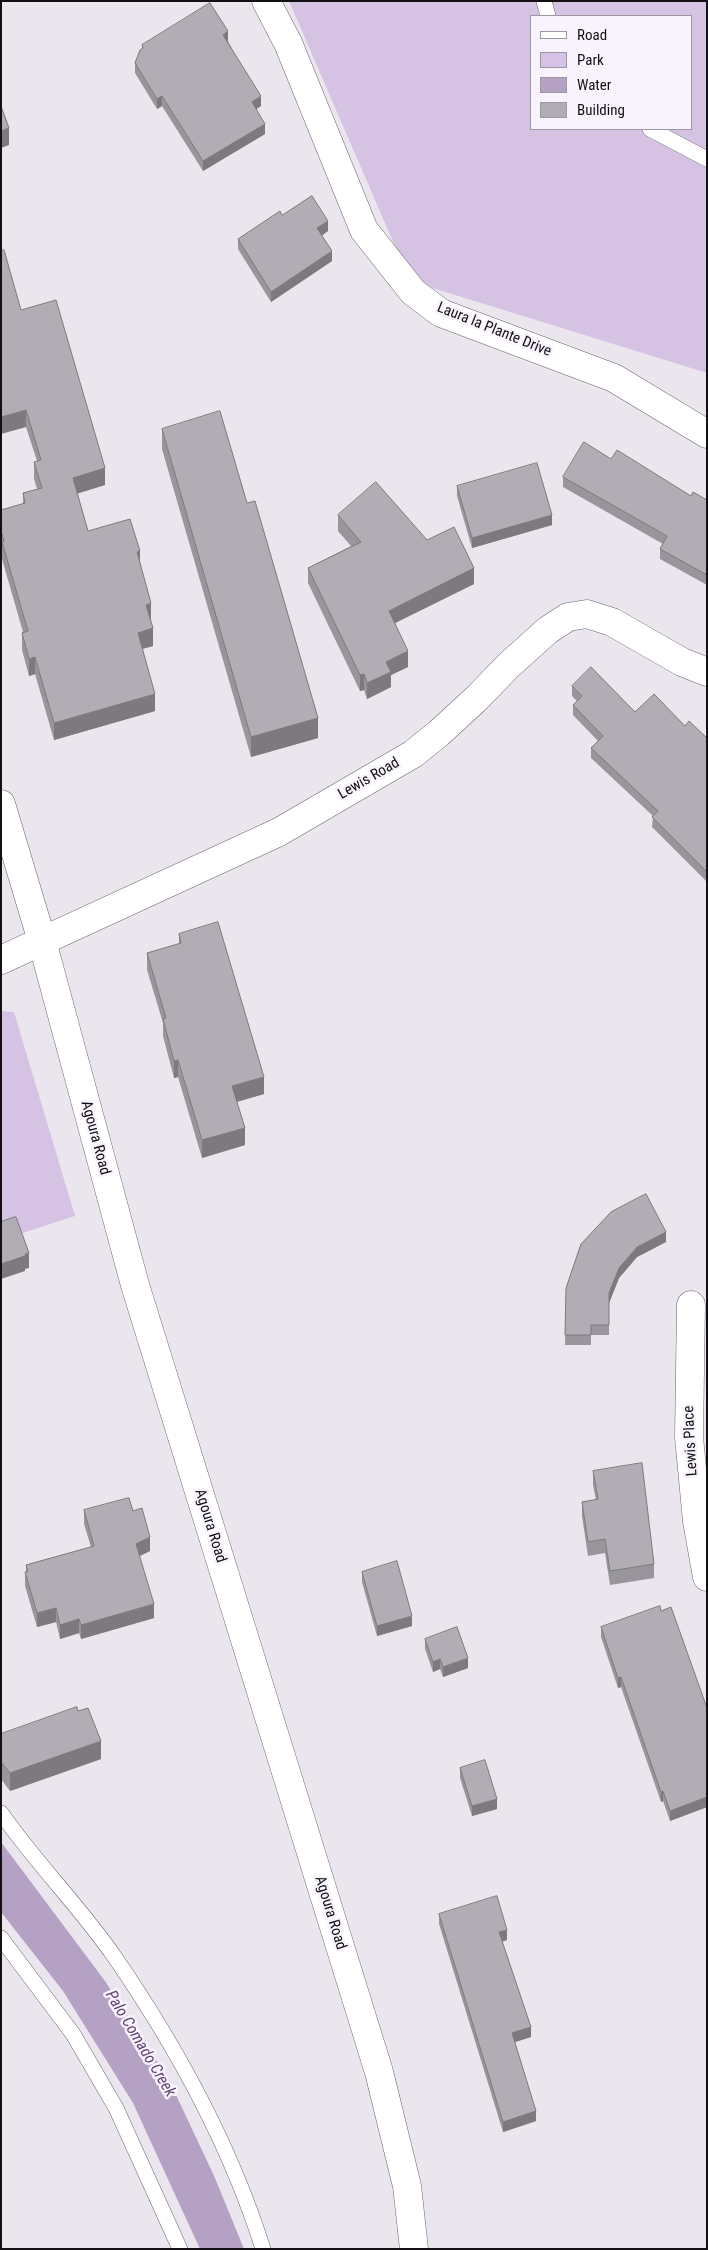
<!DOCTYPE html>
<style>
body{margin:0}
#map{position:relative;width:708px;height:2250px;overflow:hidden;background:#ebe6ee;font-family:"Roboto Condensed",sans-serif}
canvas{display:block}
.frame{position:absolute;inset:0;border:2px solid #121013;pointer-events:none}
.legend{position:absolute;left:530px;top:15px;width:162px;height:115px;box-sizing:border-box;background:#f8f3fc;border:1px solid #9c989f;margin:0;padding:6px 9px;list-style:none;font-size:15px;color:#121013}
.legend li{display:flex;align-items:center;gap:10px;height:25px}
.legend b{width:25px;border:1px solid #9c989f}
</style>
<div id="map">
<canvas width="708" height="2250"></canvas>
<div class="frame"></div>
<ul class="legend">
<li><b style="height:6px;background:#fff"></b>Road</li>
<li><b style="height:14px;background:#d6c3e4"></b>Park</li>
<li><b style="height:14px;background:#b5a1c3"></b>Water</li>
<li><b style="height:14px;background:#b1adb5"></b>Building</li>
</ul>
</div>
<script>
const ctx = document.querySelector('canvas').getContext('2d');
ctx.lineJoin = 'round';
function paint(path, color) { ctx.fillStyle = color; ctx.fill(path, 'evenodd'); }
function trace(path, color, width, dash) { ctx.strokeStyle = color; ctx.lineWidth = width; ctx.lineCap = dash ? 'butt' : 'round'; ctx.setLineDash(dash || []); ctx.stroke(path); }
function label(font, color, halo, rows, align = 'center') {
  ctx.font = font + ' "Roboto Condensed",sans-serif'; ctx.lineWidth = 5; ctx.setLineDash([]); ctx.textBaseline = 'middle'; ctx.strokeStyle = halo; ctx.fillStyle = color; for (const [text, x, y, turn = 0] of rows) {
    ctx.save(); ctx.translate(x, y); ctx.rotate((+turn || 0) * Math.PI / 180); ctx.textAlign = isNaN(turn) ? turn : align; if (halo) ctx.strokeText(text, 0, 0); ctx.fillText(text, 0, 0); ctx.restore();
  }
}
const green = new Path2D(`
 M 289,1 L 707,1 L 707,373 L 410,281 ZM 532,16 L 692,16 L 692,129 L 532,129 Z
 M 1,1011 L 14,1012 L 75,1216 L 1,1240 Z`);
const water = new Path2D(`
 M 1,1842 L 105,1981 L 169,2080 L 215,2178 L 244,2249 L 200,2249 L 133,2103 L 63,1991 L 1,1912 Z`);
const lane = new Path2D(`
 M 544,1 L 548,16
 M 650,129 L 707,159
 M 1,1813 C 36,1863 79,1906 114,1956 C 176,2046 230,2144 263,2249
 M 1,1938 L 73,2034 L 116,2108 L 180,2249`);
const street = new Path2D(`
 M 266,1 L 288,43 L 364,230 L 413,292 L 441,313 L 614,378 L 707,434
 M 1,960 L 279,832 L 413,754 L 439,733 L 476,699 L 509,665 L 548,630 L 568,617 L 587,614 L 612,622 L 682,662 L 707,672
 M 691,1305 L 689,1437 L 697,1521 L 707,1577`);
const secondary = new Path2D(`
 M 1,804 L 42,941 L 135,1285 L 379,2072 L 407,2186 L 414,2249`);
const wall = new Path2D(`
 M 228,41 L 261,106 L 256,109 L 265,134 L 203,171 L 162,106 L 157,109 L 135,73 L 135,63 L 142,49 L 142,45 Z
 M 282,215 L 328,231 L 322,236 L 332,261 L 271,302 L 238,249 L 238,239 Z
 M 21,310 L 105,485 L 77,493 L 88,531 L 140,562 L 151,620 L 153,646 L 142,649 L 155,711 L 54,740 L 35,674 L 29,676 L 22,650 L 22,633 L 23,632 L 2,559 L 1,510 L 23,504 L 23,493 L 37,489 L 34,479 L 34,462 L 37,461 L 26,427 Z
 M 162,429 L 247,503 L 318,738 L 251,757 L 162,449 Z
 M 611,459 L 691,496 L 707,500 L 707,585 L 660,559 L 660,549 L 663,544 L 563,487 L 563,477 Z
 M 457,486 L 552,525 L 472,548 L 457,496 Z
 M 338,515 L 427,540 L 474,584 L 395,623 L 408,667 L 391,675 L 391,687 L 367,699 L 364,690 L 360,691 L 308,583 L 308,568 L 351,546 L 338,531 Z
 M 572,686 L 635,712 L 685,726 L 707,738 L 707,882 L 652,827 L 653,816 L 591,758 L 591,748 L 598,741 L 573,715 L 573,705 L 577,701 L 572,696 Z
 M 179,934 L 264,1094 L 237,1102 L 245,1145 L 202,1158 L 178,1077 L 174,1078 L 163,1036 L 163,1023 L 147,970 L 147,953 L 179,944 Z
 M 666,1242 L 637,1257 L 619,1278 L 609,1303 L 609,1335 L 591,1335 L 591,1345 L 565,1345 L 566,1288 Z
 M 593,1471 L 654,1564 L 654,1578 L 610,1585 L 605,1553 L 588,1556 L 582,1516 L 582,1502 L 596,1500 L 593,1485 Z
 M 84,1510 L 133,1511 L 150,1551 L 139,1556 L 154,1618 L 81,1639 L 79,1633 L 60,1639 L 56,1622 L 37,1627 L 25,1586 L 25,1572 L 26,1571 L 26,1565 L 91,1547 L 84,1524 Z
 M 362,1572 L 412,1626 L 377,1636 L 362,1582 Z
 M 661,1611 L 707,1708 L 707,1807 L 670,1821 L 663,1801 L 661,1802 L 621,1687 L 618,1688 L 601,1637 L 601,1627 Z
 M 425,1639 L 468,1668 L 443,1677 L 440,1669 L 433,1672 L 425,1649 Z
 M 1,1734 L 101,1759 L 10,1791 L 1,1779 Z
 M 460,1768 L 497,1809 L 472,1816 L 460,1778 Z
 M 439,1914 L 507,1940 L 502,1942 L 531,2037 L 515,2042 L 536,2121 L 503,2132 L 439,1924 Z`);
const shadedWall = new Path2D(`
 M 228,31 L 228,41 L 223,45 L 223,35 Z
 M 162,96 L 162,106 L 157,109 L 157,99 Z
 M 261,96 L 261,106 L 252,112 L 252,102 Z
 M 265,124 L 265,134 L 203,171 L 203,161 Z
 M 9,128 L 9,145 L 1,148 L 1,131 Z
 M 328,221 L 328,231 L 317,238 L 317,228 Z
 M 332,251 L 332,261 L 271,302 L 271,292 Z
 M 26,410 L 26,427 L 1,434 L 1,417 Z
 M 105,468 L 105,485 L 73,495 L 73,478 Z
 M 552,515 L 552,525 L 472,548 L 472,538 Z
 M 140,551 L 140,568 L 137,552 Z
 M 474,568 L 474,584 L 389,626 L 389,611 Z
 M 151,603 L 151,620 L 146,622 L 146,605 Z
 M 153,628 L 153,646 L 138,650 L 138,633 Z
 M 408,651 L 408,667 L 391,675 L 391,687 L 367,699 L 367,683 L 386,662 Z
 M 35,657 L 35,674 L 29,676 L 29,659 Z
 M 364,674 L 364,690 L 360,691 L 360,675 Z
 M 155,694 L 155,711 L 54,740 L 54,723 Z
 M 318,718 L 318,738 L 251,757 L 251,737 Z
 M 178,1060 L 178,1077 L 174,1078 L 174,1061 Z
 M 264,1077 L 264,1094 L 232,1103 L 232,1086 Z
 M 245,1128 L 245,1145 L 202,1158 L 202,1140 Z
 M 666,1232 L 666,1242 L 637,1257 L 619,1278 L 609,1303 L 609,1335 L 609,1293 L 619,1268 L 637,1247 Z
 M 29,1253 L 29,1268 L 25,1269 L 25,1271 L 1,1279 L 1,1264 Z
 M 150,1537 L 150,1551 L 136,1558 L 136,1544 Z
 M 154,1604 L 154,1618 L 81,1639 L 81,1625 Z
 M 56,1608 L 56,1622 L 37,1627 L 37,1613 Z
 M 412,1616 L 412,1626 L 377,1636 L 377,1626 Z
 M 79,1619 L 79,1633 L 60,1639 L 60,1625 Z
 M 468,1658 L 468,1668 L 443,1677 L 443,1667 Z
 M 440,1659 L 440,1669 L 433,1672 L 433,1662 Z
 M 621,1677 L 621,1687 L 618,1688 L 618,1678 Z
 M 101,1741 L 101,1759 L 10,1791 L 10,1773 Z
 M 663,1791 L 663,1801 L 661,1802 L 661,1792 Z
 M 707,1797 L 707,1807 L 670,1821 L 670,1811 Z
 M 497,1799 L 497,1809 L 472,1816 L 472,1806 Z
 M 507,1930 L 507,1940 L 499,1942 L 499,1932 Z
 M 531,2027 L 531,2037 L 512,2043 L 512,2033 Z
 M 536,2111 L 536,2121 L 503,2132 L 503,2122 Z`);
const building = new Path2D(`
 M 210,3 L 228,31 L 223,35 L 261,96 L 252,102 L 265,124 L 203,161 L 162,96 L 157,99 L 135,63 L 140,50 L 143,48 L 142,45 Z
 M 1,106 L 9,128 L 1,131 Z
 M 312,196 L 328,221 L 317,228 L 332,251 L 271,292 L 238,239 L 280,211 L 282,215 Z
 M 4,250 L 21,310 L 56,300 L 105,468 L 73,478 L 88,531 L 130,519 L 140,551 L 137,552 L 151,603 L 146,605 L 153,628 L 138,633 L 155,694 L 54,723 L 35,657 L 29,659 L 22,633 L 28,631 L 2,542 L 4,541 L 1,531 L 1,510 L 25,503 L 23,493 L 42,488 L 34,462 L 41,460 L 26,410 L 1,417 L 1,251 Z
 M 220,411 L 247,503 L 255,501 L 318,718 L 251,737 L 162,429 Z
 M 584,442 L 611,459 L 617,450 L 691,496 L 693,492 L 707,500 L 707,575 L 660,549 L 667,536 L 563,477 Z
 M 537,463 L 552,515 L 472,538 L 457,486 Z
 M 376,482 L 427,540 L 454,527 L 474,568 L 389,611 L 408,651 L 386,662 L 391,672 L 367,683 L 364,674 L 360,675 L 308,568 L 361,542 L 338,515 Z
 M 591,667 L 635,712 L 654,694 L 685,726 L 689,721 L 707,738 L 707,872 L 652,817 L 658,811 L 591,748 L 603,736 L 573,705 L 582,696 L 572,686 Z
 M 218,922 L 264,1077 L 232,1086 L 245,1128 L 202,1140 L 178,1060 L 174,1061 L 163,1019 L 166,1018 L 147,953 L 181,943 L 179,934 Z
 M 646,1194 L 666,1232 L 637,1247 L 619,1268 L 609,1293 L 609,1325 L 591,1325 L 591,1335 L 565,1335 L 566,1288 L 581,1244 L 611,1212 Z
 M 16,1217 L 29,1253 L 25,1254 L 25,1256 L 1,1264 L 1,1222 Z
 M 642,1463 L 654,1564 L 610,1571 L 605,1539 L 588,1542 L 582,1502 L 598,1499 L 593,1471 Z
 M 129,1498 L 133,1511 L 142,1508 L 150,1537 L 136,1544 L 154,1604 L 81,1625 L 79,1619 L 60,1625 L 56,1608 L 37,1613 L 25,1572 L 28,1571 L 26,1565 L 94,1546 L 84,1510 Z
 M 397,1561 L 412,1616 L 377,1626 L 362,1572 Z
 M 660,1606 L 661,1611 L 671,1607 L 707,1708 L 707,1797 L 670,1811 L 663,1791 L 661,1792 L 621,1677 L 618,1678 L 601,1627 Z
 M 457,1627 L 468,1658 L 443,1667 L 440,1659 L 433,1662 L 425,1639 Z
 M 77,1707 L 78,1711 L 88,1708 L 101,1741 L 10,1773 L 1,1762 L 1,1734 Z
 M 485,1760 L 497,1799 L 472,1806 L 460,1768 Z
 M 497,1896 L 507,1930 L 499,1932 L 531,2027 L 512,2033 L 536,2111 L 503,2122 L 439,1914 Z`);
const streetNames = [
 ["Laura la Plante Drive",494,330,22],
 ["Lewis Road",369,779,-30],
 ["Agoura Road",95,1138,75],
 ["Lewis Place",691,1441,-93],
 ["Agoura Road",210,1526,73],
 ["Agoura Road",330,1913,73]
];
const waterNames = [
 ["Palo Comado Creek",140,2044,59]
];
paint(green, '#d6c3e4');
paint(water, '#b5a1c3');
trace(lane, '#69656c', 16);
trace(street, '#69656c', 29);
trace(secondary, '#69656c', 29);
trace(lane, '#fff', 15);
trace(street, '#fff', 28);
trace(secondary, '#fff', 28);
paint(wall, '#98959c');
paint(shadedWall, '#7c797f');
paint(building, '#b1adb5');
trace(building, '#7c797f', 1);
label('15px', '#121013', '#f8f3fc', streetNames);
label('italic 16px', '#604372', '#f8f3fc', waterNames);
</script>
